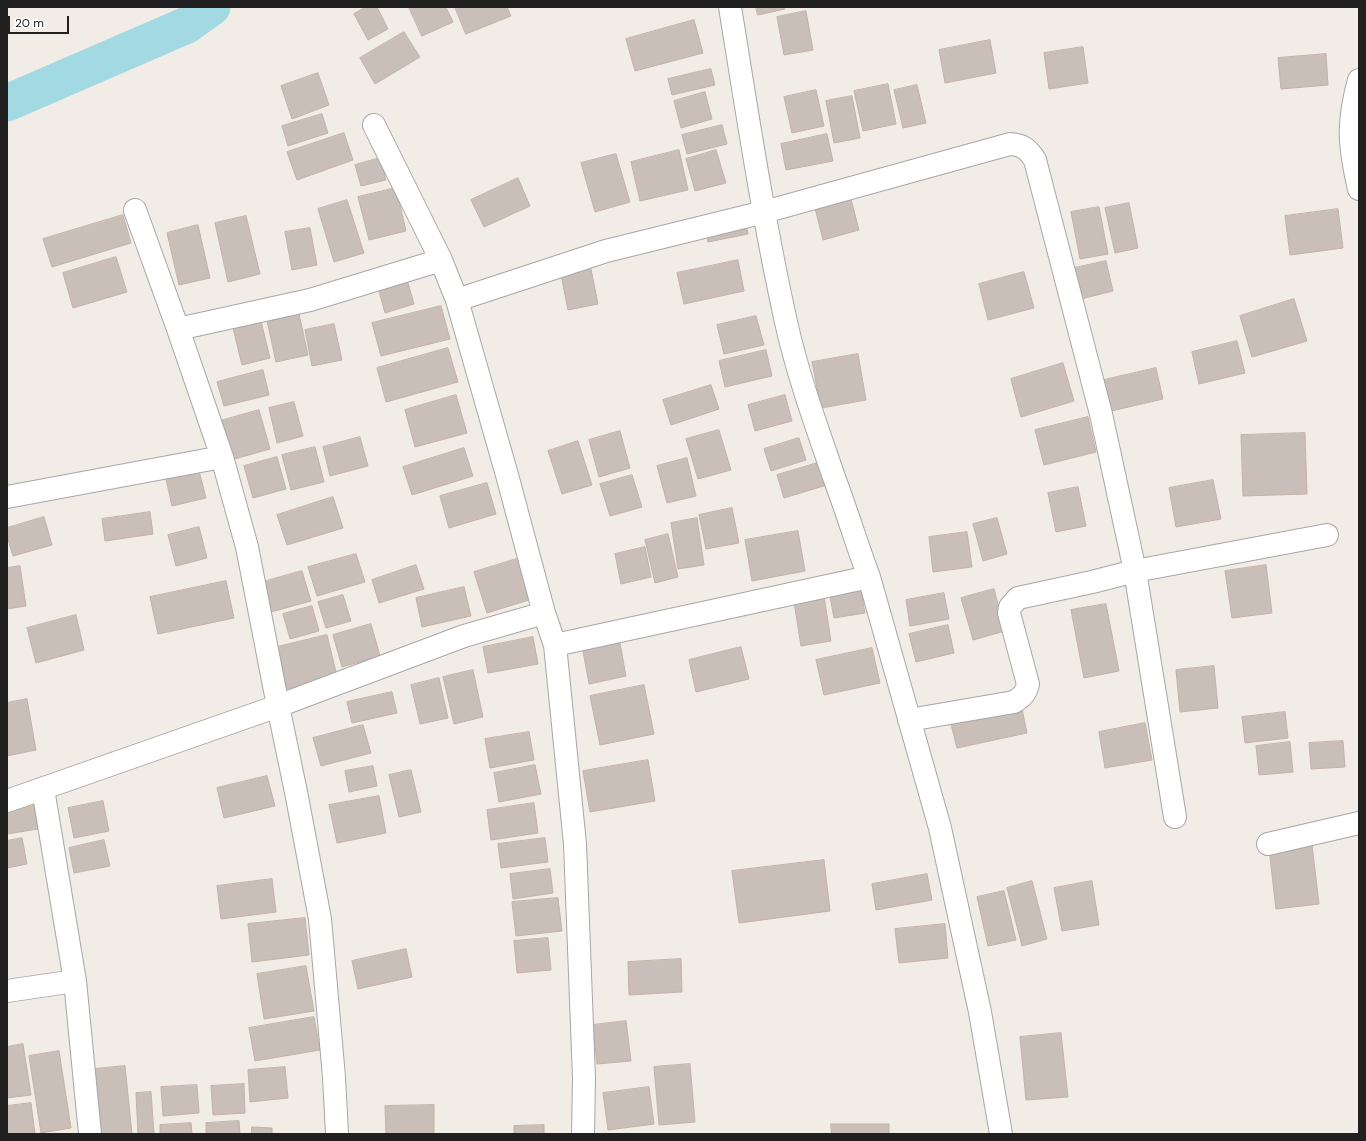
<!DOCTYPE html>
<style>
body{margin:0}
#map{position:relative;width:1366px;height:1141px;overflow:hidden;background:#f1ece5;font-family:"DM Sans",sans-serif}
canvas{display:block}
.frame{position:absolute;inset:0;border:8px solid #202020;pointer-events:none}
.scale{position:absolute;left:8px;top:16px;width:61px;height:18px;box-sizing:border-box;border:2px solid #202020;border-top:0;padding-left:5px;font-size:12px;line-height:14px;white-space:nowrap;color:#202020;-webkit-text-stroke:3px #fff;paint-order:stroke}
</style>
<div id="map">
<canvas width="1366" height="1141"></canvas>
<div class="frame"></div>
<div class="scale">20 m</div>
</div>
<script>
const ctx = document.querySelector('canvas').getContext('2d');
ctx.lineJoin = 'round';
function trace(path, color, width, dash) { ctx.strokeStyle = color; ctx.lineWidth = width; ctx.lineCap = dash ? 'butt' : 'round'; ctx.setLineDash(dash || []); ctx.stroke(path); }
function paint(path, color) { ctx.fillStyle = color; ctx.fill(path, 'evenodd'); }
const river = new Path2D(`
 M 7,103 L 187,25 L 212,7`);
const building = new Path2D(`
 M 366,7 L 377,7 L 388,29 L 368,40 L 354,14 Z
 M 409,7 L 446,7 L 453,22 L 422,36 Z
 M 455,7 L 507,7 L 511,16 L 466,34 Z
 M 756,7 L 784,7 L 785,9 L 758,15 Z
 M 806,11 L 813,50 L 784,55 L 777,17 Z
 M 694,20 L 703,53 L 635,71 L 626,39 Z
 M 404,32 L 420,57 L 375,84 L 360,58 Z
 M 990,40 L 996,73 L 945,83 L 939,50 Z
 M 1083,47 L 1088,83 L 1049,89 L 1044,53 Z
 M 1326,54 L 1328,85 L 1281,89 L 1278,58 Z
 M 711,69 L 715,85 L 672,95 L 668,79 Z
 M 318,73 L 329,105 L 292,119 L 281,86 Z
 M 888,84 L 896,124 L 863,131 L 854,91 Z
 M 917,85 L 926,123 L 903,128 L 894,90 Z
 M 816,90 L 824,126 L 792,133 L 784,97 Z
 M 705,92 L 712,119 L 681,128 L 674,101 Z
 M 852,96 L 860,138 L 834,143 L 826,101 Z
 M 322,114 L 328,133 L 288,146 L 282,126 Z
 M 722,125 L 727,144 L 687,154 L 682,135 Z
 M 344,133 L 353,160 L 297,180 L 287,152 Z
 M 827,134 L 833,161 L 786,170 L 781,144 Z
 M 679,150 L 688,190 L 640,201 L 631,162 Z
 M 716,150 L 726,183 L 695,191 L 686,159 Z
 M 616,154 L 630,202 L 595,212 L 581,163 Z
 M 380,158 L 386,180 L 361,186 L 355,165 Z
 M 518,178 L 530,206 L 484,227 L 471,200 Z
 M 396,188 L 406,231 L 369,240 L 358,197 Z
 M 851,199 L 859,230 L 823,240 L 815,208 Z
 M 347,200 L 364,253 L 334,262 L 318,209 Z
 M 1129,203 L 1138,248 L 1115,253 L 1105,208 Z
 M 1099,207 L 1108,254 L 1080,259 L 1071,212 Z
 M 1338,209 L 1343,248 L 1290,255 L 1285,216 Z
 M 123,215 L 131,243 L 52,267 L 43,239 Z
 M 246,216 L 260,274 L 228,282 L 215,223 Z
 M 745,220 L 748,234 L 708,242 L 705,229 Z
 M 198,225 L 210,278 L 179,285 L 167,233 Z
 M 310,228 L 317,265 L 292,270 L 285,232 Z
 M 116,257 L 127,292 L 73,308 L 63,273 Z
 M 738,260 L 744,291 L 684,304 L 677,273 Z
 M 1106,261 L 1113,291 L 1077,300 L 1070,269 Z
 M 590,264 L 598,304 L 568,310 L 560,270 Z
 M 1024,272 L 1034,308 L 988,320 L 979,284 Z
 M 406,276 L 414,304 L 385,313 L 377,284 Z
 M 1294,299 L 1307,341 L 1252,357 L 1240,316 Z
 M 441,306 L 450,339 L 381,356 L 372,323 Z
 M 298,309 L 308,355 L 276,362 L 266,316 Z
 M 756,316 L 764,345 L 724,354 L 717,325 Z
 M 261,321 L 270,358 L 242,365 L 233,328 Z
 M 334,324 L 342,360 L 312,366 L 305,330 Z
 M 1237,341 L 1245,373 L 1199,384 L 1192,352 Z
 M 448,348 L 458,382 L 386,402 L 377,368 Z
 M 766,350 L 772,376 L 725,387 L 719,361 Z
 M 858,354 L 866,400 L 821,408 L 812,362 Z
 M 1063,363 L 1074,401 L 1021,417 L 1011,379 Z
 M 1156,368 L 1163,399 L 1107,412 L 1100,381 Z
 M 263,370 L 269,395 L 224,406 L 217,382 Z
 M 711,385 L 719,409 L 671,425 L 663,400 Z
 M 456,395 L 467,433 L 415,447 L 405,410 Z
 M 785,395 L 792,421 L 755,431 L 748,405 Z
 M 294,402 L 303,436 L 277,443 L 269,408 Z
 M 259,410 L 270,449 L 231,460 L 220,421 Z
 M 1088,417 L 1096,452 L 1044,465 L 1035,430 Z
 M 719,430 L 731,470 L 698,479 L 686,439 Z
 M 620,431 L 630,468 L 599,477 L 589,440 Z
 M 1305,433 L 1307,494 L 1243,496 L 1241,435 Z
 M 360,437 L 368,466 L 330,476 L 323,447 Z
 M 799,438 L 806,460 L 771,471 L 764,449 Z
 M 578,441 L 592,485 L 562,494 L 548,451 Z
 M 315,447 L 324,482 L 291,490 L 282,455 Z
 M 464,448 L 473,476 L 412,495 L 403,467 Z
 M 277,457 L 286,489 L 253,498 L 244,466 Z
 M 687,458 L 696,496 L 667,503 L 657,466 Z
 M 821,462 L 827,485 L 784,498 L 777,475 Z
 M 198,467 L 206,498 L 172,506 L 165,474 Z
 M 632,475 L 642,507 L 610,516 L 600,484 Z
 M 1213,480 L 1221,519 L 1176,527 L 1169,488 Z
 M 487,483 L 496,514 L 449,528 L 440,496 Z
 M 1078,487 L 1086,526 L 1056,532 L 1048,493 Z
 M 333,497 L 343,528 L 287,545 L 277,515 Z
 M 732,508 L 739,543 L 706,549 L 699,515 Z
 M 150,512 L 153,534 L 105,541 L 102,519 Z
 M 44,517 L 52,545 L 13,556 L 7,536 L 7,528 Z
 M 697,518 L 704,565 L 678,569 L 671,523 Z
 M 997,518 L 1007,554 L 983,561 L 973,524 Z
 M 199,527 L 207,558 L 176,566 L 168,535 Z
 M 798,531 L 805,571 L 752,581 L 745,540 Z
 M 967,532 L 972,567 L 933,572 L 929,537 Z
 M 668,534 L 678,577 L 655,583 L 645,540 Z
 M 645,547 L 651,577 L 621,584 L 615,554 Z
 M 356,554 L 365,582 L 317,596 L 308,567 Z
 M 520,558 L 532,599 L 487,613 L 474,572 Z
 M 416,565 L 424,589 L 379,603 L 372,580 Z
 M 1266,565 L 1272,613 L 1232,618 L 1225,571 Z
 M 20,566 L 26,606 L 7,609 L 7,568 Z
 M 302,571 L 311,601 L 271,612 L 263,582 Z
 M 226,581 L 234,618 L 158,634 L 150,597 Z
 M 860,585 L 865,613 L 834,618 L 829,591 Z
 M 464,587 L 471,616 L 422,627 L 416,598 Z
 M 994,589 L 1005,631 L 973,640 L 961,598 Z
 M 944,593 L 949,619 L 910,626 L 906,600 Z
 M 343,595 L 351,621 L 326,628 L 318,602 Z
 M 824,597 L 831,641 L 801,646 L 794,602 Z
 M 1106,604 L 1119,671 L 1084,678 L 1071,610 Z
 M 312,606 L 319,631 L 290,639 L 283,614 Z
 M 76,615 L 84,650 L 36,663 L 27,628 Z
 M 371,624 L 380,656 L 342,667 L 333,635 Z
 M 948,625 L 954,653 L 916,662 L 909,634 Z
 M 327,635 L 337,676 L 287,689 L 277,647 Z
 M 533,637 L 538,664 L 488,673 L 483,647 Z
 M 620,643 L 626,676 L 589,684 L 583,651 Z
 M 741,647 L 749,679 L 696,692 L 689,660 Z
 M 872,648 L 880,683 L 824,695 L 816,660 Z
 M 1214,666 L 1218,708 L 1180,712 L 1176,670 Z
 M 473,670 L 483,717 L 454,724 L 443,677 Z
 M 439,678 L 448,718 L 420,724 L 411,685 Z
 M 644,685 L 654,734 L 600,745 L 590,696 Z
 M 392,692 L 397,713 L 352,723 L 347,702 Z
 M 27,699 L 36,750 L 7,756 L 7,703 Z
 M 1021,704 L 1027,733 L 957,748 L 950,720 Z
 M 1285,712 L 1288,738 L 1245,743 L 1242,717 Z
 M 1145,723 L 1152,760 L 1105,768 L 1099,732 Z
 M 363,725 L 371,753 L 321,766 L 313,738 Z
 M 529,732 L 534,760 L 490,768 L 485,739 Z
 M 1343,741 L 1345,767 L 1311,769 L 1309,743 Z
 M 1290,742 L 1293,772 L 1259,775 L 1256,746 Z
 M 648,760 L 655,801 L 590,812 L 583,771 Z
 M 535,765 L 541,794 L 499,802 L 494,773 Z
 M 373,766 L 377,786 L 349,792 L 345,771 Z
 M 411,770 L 421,812 L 399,817 L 389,775 Z
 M 267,776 L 275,806 L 224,818 L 217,788 Z
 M 379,796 L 386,833 L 337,843 L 329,805 Z
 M 103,801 L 109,831 L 74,838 L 68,808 Z
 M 534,803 L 538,833 L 491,840 L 487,810 Z
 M 34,806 L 38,829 L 7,834 L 7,811 Z
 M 22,838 L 27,864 L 7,868 L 7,841 Z
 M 545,838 L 548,862 L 501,868 L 498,844 Z
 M 104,840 L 110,866 L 74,873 L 69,848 Z
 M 1312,845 L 1319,904 L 1276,909 L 1269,849 Z
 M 824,860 L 830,911 L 739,923 L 732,871 Z
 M 550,869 L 553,893 L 513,899 L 510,874 Z
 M 927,874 L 932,900 L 876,910 L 872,884 Z
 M 272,879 L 276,912 L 221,919 L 217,886 Z
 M 1032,881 L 1047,939 L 1022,946 L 1007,888 Z
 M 1092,881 L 1099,925 L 1062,931 L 1054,888 Z
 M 1004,891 L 1016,940 L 988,946 L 977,897 Z
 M 558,898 L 562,931 L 516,936 L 512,902 Z
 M 305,918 L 309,955 L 252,962 L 248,924 Z
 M 945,924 L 948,958 L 899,963 L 895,929 Z
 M 548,938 L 551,970 L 517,973 L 514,941 Z
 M 406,949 L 412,977 L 358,989 L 352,961 Z
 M 681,959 L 682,992 L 629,995 L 628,962 Z
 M 306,966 L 314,1011 L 264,1019 L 257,974 Z
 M 314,1017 L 320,1050 L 255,1061 L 249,1028 Z
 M 626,1021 L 631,1061 L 597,1064 L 593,1025 Z
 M 1061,1033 L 1068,1097 L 1026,1100 L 1020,1037 Z
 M 23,1044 L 31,1095 L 7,1098 L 7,1047 Z
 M 59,1051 L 71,1128 L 41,1133 L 29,1056 Z
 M 690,1064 L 695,1122 L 659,1125 L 654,1067 Z
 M 125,1066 L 132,1134 L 101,1134 L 94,1069 Z
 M 285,1067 L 288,1098 L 250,1102 L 248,1070 Z
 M 244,1084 L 245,1113 L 213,1115 L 211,1086 Z
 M 197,1085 L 199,1113 L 163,1116 L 161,1087 Z
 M 649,1087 L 654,1124 L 608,1130 L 603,1093 Z
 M 151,1092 L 154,1134 L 138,1134 L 136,1093 Z
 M 31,1103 L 35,1134 L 7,1134 L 7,1106 Z
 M 434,1105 L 434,1134 L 386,1134 L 385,1106 Z
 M 239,1121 L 240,1134 L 206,1134 L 206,1123 Z
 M 191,1123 L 192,1134 L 160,1134 L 160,1125 Z
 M 831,1124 L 889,1124 L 889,1134 L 832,1134 Z
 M 544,1125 L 544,1134 L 514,1134 L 514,1126 Z
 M 252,1127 L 272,1128 L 272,1134 L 252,1134 Z`);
const minor = new Path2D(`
 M 730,7 C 747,112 763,218 786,322 C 798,376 817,428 835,480 C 847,512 857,545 869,577 L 940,828 L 980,1012 L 1001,1134
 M 1359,80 C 1347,123 1349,146 1359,189
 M 374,125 L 441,260 L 457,300 L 507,475 L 544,613 L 555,645 L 575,844 L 584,1078 L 583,1134
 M 135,210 L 178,329 L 222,457 L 247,547 L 278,706 L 296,792 L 320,919 L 334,1077 L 337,1134
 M 457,300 L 606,251 L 764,212 L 1010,144 C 1023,145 1028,149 1035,160 L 1101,414 L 1135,571 L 1175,817
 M 178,329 L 310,300 L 441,260
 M 7,497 L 222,457
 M 555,645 L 869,577
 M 909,720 L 1014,702 C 1022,697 1026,693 1028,684 L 1009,613 L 1010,607 L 1018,598 L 1092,582 L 1135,571 L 1327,535
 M 7,801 L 278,706 L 464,636 L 544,613
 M 1268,844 L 1359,823
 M 75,981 L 90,1134
 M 7,991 L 75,981 L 43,789`);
trace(river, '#a2d9e2', 37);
paint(building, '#cabeb8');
trace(building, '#c4b1a6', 1);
trace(minor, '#a7a7a7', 24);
trace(minor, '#fff', 22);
</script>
